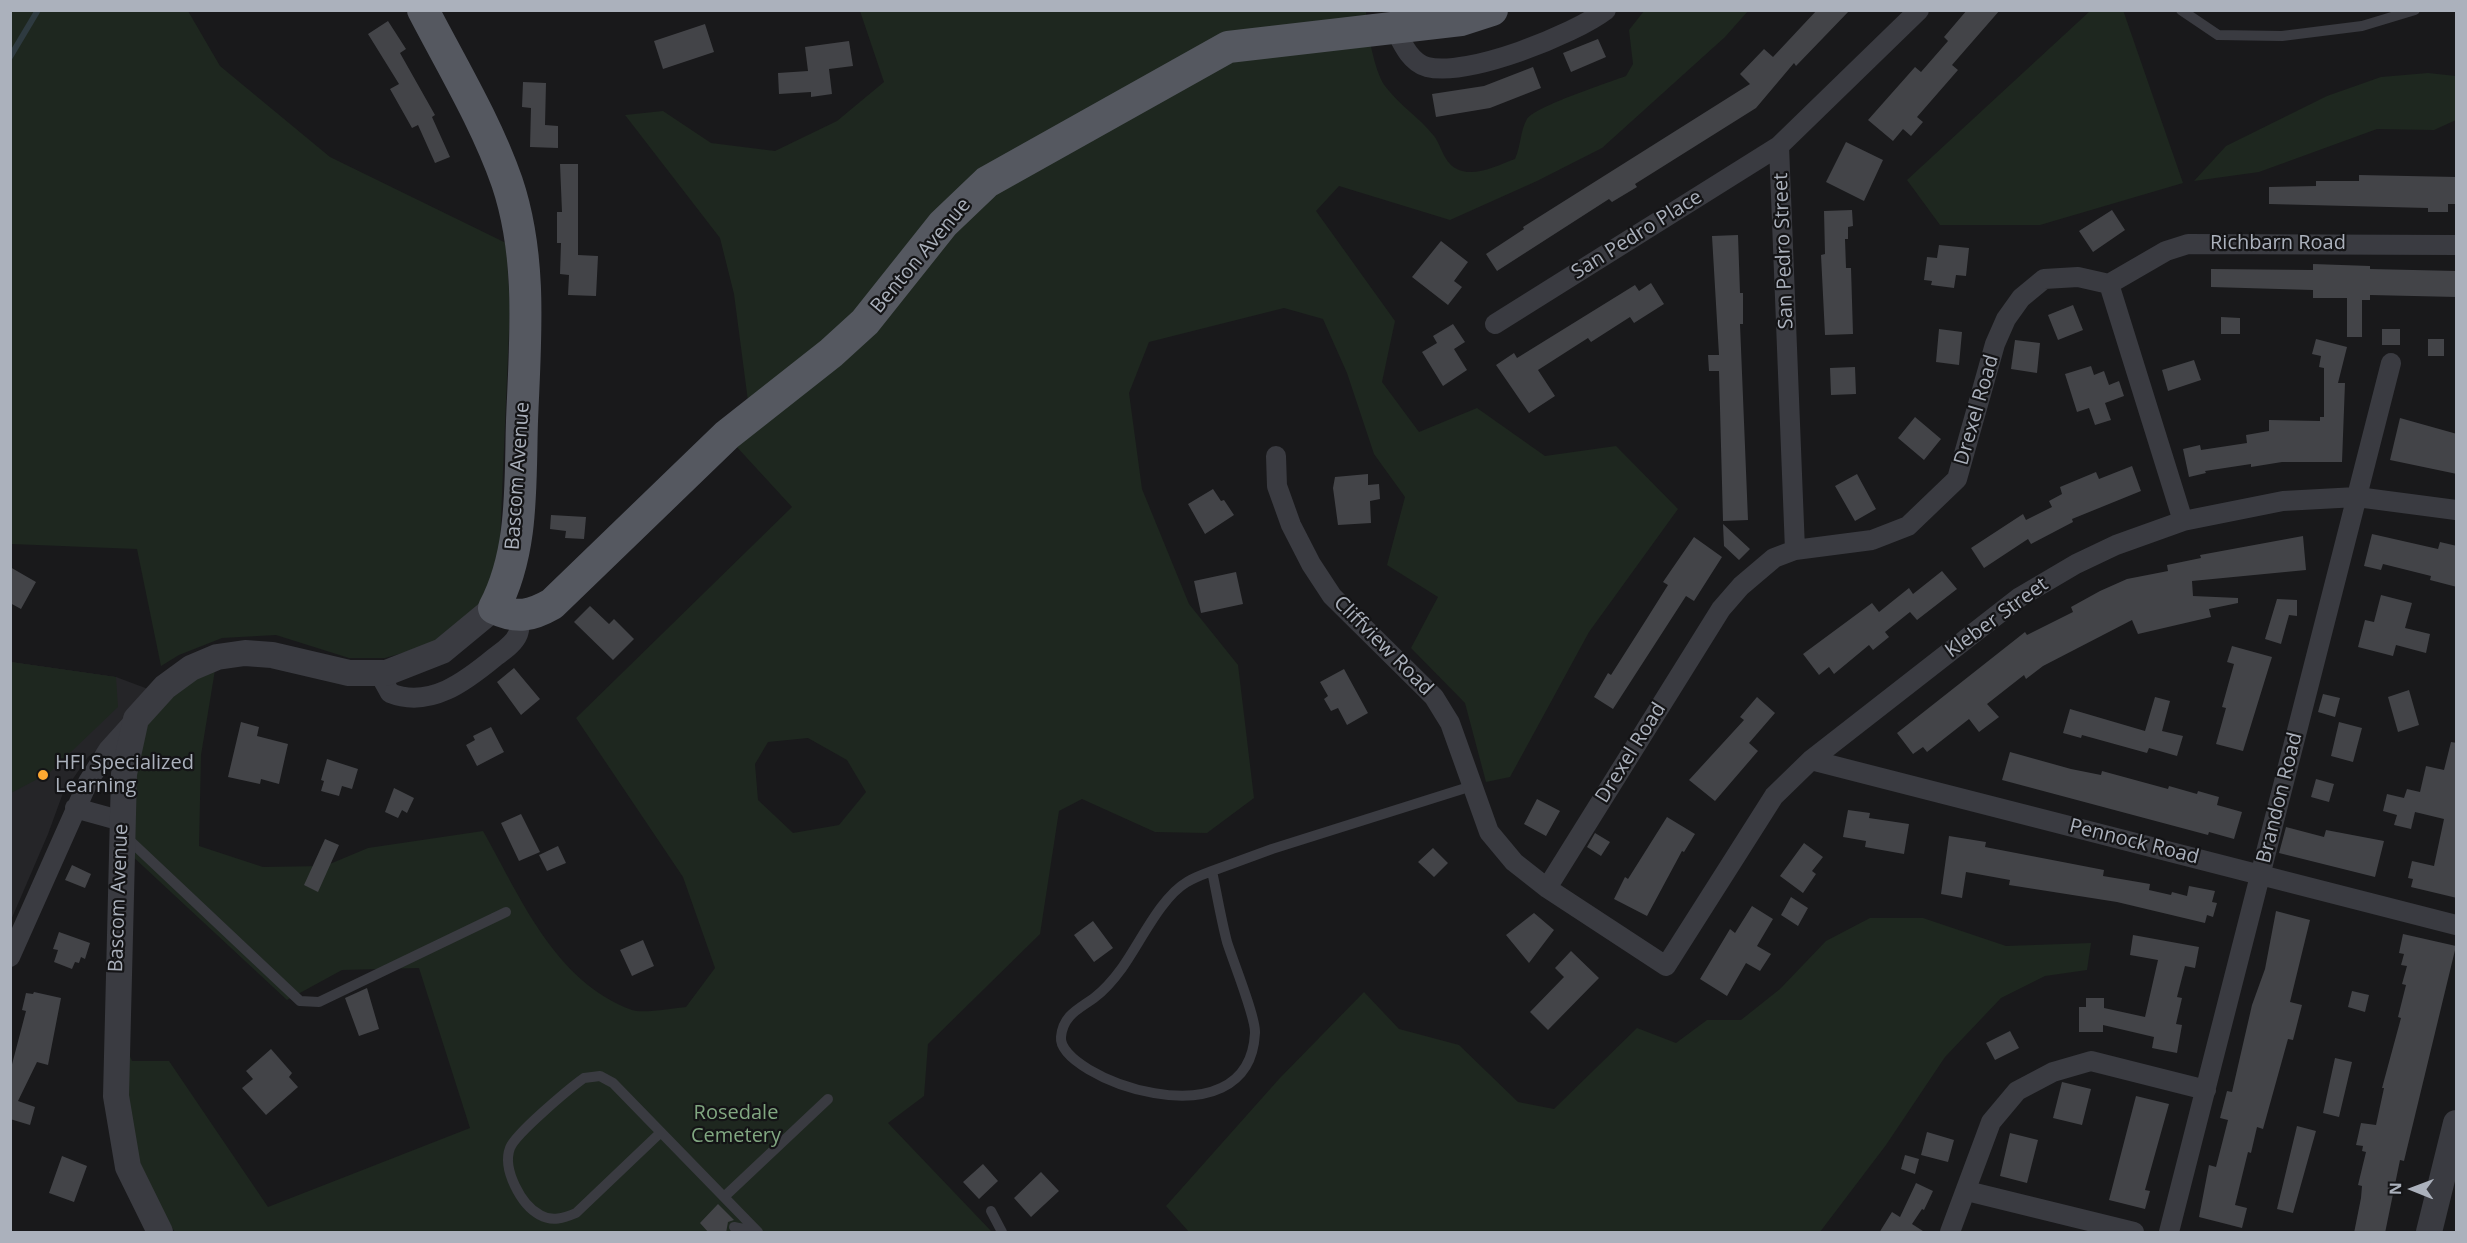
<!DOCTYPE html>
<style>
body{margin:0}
#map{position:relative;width:2467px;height:1243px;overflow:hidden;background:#19191b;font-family:"Open Sans",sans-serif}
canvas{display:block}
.frame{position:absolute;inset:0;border:12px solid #abb1bc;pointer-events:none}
.north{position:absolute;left:2383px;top:1159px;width:60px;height:60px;-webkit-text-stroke:4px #141416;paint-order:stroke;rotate:271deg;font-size:16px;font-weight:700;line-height:24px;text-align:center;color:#abb1bc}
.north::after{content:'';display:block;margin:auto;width:21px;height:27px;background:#abb1bc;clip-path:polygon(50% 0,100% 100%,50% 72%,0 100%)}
</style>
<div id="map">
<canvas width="2467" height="1243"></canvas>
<div class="frame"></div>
<div class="north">N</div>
</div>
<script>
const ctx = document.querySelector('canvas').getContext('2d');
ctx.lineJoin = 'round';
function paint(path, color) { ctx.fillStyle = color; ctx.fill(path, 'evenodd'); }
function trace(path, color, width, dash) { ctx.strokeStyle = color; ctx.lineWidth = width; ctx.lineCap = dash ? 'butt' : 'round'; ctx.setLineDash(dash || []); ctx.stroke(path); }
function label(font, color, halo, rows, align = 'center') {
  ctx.font = font + ' "Open Sans",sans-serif'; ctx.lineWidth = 4.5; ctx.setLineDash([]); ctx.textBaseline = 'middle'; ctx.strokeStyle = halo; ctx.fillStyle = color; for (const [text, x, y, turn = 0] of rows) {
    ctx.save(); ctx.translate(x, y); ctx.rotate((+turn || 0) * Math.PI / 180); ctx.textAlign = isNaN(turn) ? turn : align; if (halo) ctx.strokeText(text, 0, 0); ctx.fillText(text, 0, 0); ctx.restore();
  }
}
const built = new Path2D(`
 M 11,662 L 116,677 L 148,689 L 110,740 L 88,757 L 63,793 L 48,834 L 11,920 Z`);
const green = new Path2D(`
 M 2123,10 L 2183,183 L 2040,225 L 1940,225 L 1907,180 L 2090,11 Z
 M 11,11 L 188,11 L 220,66 L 330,157 L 506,243 L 510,307 L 500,541 L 494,580 L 467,623 L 427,646 L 385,658 L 349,658 L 276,635 L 222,638 L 179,655 L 161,666 L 137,549 L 11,544 Z
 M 860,11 L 1366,11 C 1367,29 1374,71 1385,86 C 1399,105 1420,118 1434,136 C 1442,147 1444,163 1457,169 C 1474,178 1498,165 1515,159 C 1521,146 1520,131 1527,119 C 1536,106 1608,83 1626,76 L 1633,64 L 1629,30 L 1644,11 L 1748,11 L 1725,37 L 1602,148 L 1537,181 L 1450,220 L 1339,186 L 1316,211 L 1395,321 L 1382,382 L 1419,432 L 1477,408 L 1545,456 L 1616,446 L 1678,509 L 1589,632 L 1510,777 L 1486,782 L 1465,703 L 1411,648 L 1438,597 L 1387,565 L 1405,497 L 1374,454 L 1347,373 L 1323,319 L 1284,308 L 1149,342 L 1129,393 L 1142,489 L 1189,604 L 1238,665 L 1254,798 L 1207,833 L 1155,832 L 1082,799 L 1059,811 L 1040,934 L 928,1044 L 924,1096 L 888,1123 L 992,1232 L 175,1232 L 150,1196 L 134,1157 L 124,1042 L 132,1061 L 169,1061 L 268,1207 L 470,1128 L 419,968 L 342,970 L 287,1000 L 130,854 L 138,731 L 162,695 L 215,670 L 201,755 L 199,846 L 263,867 L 325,866 L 368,848 L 483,831 C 521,898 554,981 632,1010 C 642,1014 674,1008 686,1007 L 715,968 L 683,877 L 576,718 L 792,507 L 735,445 L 748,401 L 734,294 L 720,238 L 625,115 L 663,111 L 711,143 L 775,151 L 837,121 L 884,82 ZM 808,738 L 847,760 L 866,792 L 839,825 L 793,833 L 758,800 L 755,764 L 768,742 Z
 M 2428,73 L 2456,76 L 2456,120 L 2434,130 L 2377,129 L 2259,172 L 2194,181 L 2226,146 L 2327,96 L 2381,77 Z
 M 11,662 L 116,677 L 118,707 L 49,773 L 11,793 Z
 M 1870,918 L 1923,918 L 2006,946 L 2091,943 L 2087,970 L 2045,976 L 2001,998 L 1945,1057 L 1886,1145 L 1820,1232 L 1189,1232 L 1166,1206 L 1279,1079 L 1364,992 L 1399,1029 L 1459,1045 L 1518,1102 L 1554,1109 L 1637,1028 L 1676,1043 L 1707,1020 L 1741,1020 L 1780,989 L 1826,941 Z`);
const stream = new Path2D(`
 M 10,57 L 38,10`);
const building = new Path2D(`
 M 1817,10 L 1850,10 L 1796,66 L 1794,63 L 1756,108 L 1635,184 L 1637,187 L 1612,202 L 1609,199 L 1497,271 L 1486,254 L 1524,229 L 1523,227 L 1750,84 L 1740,74 L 1764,49 L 1773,57 Z
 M 1967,10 L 2000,10 L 1952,65 L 1958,70 L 1917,117 L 1923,122 L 1911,136 L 1903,129 L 1893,141 L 1868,120 L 1915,67 L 1921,72 L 1948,41 L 1944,37 Z
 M 388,21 L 406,49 L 400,53 L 435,115 L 432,117 L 450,157 L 435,163 L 418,125 L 412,128 L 390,89 L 399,84 L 368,34 Z
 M 705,24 L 714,52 L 663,69 L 654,41 Z
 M 1598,39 L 1606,57 L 1571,72 L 1563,53 Z
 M 849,41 L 853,66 L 829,69 L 832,94 L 811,97 L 811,92 L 779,94 L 778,73 L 808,71 L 805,47 Z
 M 1533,67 L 1541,88 L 1490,108 L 1436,117 L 1432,94 L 1484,86 Z
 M 523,82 L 546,83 L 545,125 L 558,126 L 558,148 L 530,147 L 531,108 L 522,107 Z
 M 1846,142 L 1883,160 L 1864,201 L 1826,182 Z
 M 560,164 L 578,164 L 578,255 L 598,256 L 596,296 L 568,295 L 569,275 L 560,274 L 561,243 L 557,243 L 557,212 L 562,212 Z
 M 2359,175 L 2457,177 L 2457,204 L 2448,204 L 2448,212 L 2428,212 L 2428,208 L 2269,204 L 2269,187 L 2316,186 L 2316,181 L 2359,181 Z
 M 1852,210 L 1853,226 L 1848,227 L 1848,239 L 1845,239 L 1846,268 L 1851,268 L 1853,334 L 1825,335 L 1821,255 L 1825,254 L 1824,211 Z
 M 2112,210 L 2125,230 L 2093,252 L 2079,231 Z
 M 1738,235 L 1740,293 L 1743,293 L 1743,324 L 1740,324 L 1748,520 L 1723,521 L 1719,371 L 1709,371 L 1708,355 L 1719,355 L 1712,236 Z
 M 1441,241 L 1468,262 L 1454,281 L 1462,287 L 1448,305 L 1412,277 Z
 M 1939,245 L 1969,248 L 1966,276 L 1956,275 L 1954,288 L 1931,285 L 1932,281 L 1924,280 L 1927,257 L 1937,258 Z
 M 2313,264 L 2370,266 L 2370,269 L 2457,271 L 2457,297 L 2370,295 L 2370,300 L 2362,300 L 2362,337 L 2347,337 L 2347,298 L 2313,298 L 2313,290 L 2211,287 L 2211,269 L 2313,270 Z
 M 1651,283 L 1664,304 L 1634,323 L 1630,317 L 1591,342 L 1588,338 L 1538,370 L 1555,396 L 1529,413 L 1496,365 L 1514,353 L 1517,358 L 1635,285 L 1639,291 Z
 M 2073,305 L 2083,330 L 2058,340 L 2048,315 Z
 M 2221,317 L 2240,318 L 2240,334 L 2221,334 Z
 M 1453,324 L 1465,342 L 1454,349 L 1467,370 L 1443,386 L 1422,352 L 1437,343 L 1433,336 Z
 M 1939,329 L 1962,332 L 1959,365 L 1936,362 Z
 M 2382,329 L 2400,329 L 2400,345 L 2382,345 Z
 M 2316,339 L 2347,347 L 2338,383 L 2345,383 L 2342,462 L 2282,462 L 2251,467 L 2251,464 L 2205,471 L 2206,473 L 2189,477 L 2183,449 L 2200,445 L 2201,450 L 2247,443 L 2246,435 L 2269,431 L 2269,420 L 2320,421 L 2320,417 L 2324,417 L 2324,368 L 2319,367 L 2321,356 L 2312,354 Z
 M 2428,339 L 2444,339 L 2444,356 L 2428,356 Z
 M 2015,340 L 2040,343 L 2037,373 L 2011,369 Z
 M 2194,360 L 2201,380 L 2168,391 L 2162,370 Z
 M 2091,366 L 2094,375 L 2104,371 L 2109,385 L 2119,381 L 2124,396 L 2105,403 L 2111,420 L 2095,425 L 2089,408 L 2077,412 L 2065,374 Z
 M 1855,367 L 1856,394 L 1831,395 L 1830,368 Z
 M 1915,417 L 1941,439 L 1924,460 L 1898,438 Z
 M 2400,418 L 2457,434 L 2457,474 L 2390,460 Z
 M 2132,466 L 2141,491 L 2072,519 L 2073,522 L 2031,544 L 2028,539 L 1984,568 L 1971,548 L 2023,514 L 2026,520 L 2052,507 L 2049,501 L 2062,494 L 2060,487 L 2096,472 L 2099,479 Z
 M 1368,474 L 1368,485 L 1379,484 L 1380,499 L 1370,501 L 1371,523 L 1338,525 L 1333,488 L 1335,477 Z
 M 1857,474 L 1876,509 L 1855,521 L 1835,486 Z
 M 1213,489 L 1221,501 L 1224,500 L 1234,515 L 1205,534 L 1188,504 Z
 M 551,515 L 586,517 L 584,539 L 565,538 L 566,531 L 550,529 Z
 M 1723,524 L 1750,549 L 1739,560 L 1724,546 Z
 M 2372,534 L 2438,549 L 2440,542 L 2457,546 L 2457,587 L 2430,580 L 2431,576 L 2383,564 L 2381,570 L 2364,566 Z
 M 2303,536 L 2306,570 L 2192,581 L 2193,596 L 2238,598 L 2238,603 L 2209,609 L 2211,617 L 2138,634 L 2132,620 L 2043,666 L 2026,679 L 2024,675 L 1987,704 L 1999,717 L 1979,732 L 1969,719 L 1927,752 L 1923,747 L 1913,754 L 1897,733 L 2025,632 L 2027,635 L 2073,612 L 2071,607 L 2100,591 L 2127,579 L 2168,571 L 2167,565 L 2201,558 L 2200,555 Z
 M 1694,537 L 1722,557 L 1694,601 L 1686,596 L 1613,709 L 1594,697 L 1608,673 L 1611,675 L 1646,620 L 1668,585 L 1663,582 Z
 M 10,567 L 36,582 L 21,609 L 10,603 Z
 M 1942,571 L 1957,589 L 1917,620 L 1910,612 L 1885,632 L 1889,637 L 1873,650 L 1869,645 L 1834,674 L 1829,667 L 1819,675 L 1803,654 L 1872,603 L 1879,612 L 1909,588 L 1913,594 Z
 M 1236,572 L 1243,604 L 1201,613 L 1194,581 Z
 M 2381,595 L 2412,603 L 2405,628 L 2430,634 L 2426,653 L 2396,645 L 2393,656 L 2358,647 L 2365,620 L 2374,622 Z
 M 2277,599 L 2297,600 L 2297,616 L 2289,615 L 2281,644 L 2265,639 Z
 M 590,606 L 609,624 L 614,619 L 634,639 L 613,660 L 574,622 Z
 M 2232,646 L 2272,657 L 2243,751 L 2216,744 L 2226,708 L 2222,707 L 2234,664 L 2227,662 Z
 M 514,668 L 540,699 L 521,715 L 497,682 Z
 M 1344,669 L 1368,713 L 1347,725 L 1338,708 L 1331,711 L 1324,699 L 1328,696 L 1320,682 Z
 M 2409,690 L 2419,725 L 2398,732 L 2388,697 Z
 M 2323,694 L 2340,698 L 2335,717 L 2318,712 Z
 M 1757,697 L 1775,713 L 1749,743 L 1758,751 L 1715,801 L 1689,780 L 1744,720 L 1740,717 Z
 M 2155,697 L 2170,701 L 2162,731 L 2183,736 L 2177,756 L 2149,748 L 2147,753 L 2082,735 L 2081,738 L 2063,733 L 2070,709 L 2145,731 Z
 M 241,722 L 259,727 L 257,736 L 288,744 L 279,784 L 261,779 L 260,784 L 228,777 Z
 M 2339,722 L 2362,728 L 2353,762 L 2331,756 Z
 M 491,727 L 504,752 L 477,766 L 466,745 L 475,740 L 473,736 Z
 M 2451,742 L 2457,743 L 2457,898 L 2411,887 L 2413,879 L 2408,878 L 2412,861 L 2434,866 L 2444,819 L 2415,812 L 2411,829 L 2394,825 L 2397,815 L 2383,811 L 2387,794 L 2404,798 L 2407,789 L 2420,792 L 2426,766 L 2444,770 Z
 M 2010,752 L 2071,769 L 2101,775 L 2102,771 L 2168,789 L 2169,786 L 2197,794 L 2198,791 L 2219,797 L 2217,805 L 2242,812 L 2234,839 L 2209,832 L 2208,835 L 2002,780 Z
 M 327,759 L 358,769 L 352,789 L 342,786 L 339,796 L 321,791 L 324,781 L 321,780 Z
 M 2316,779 L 2334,784 L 2329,802 L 2311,797 Z
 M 394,788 L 414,798 L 407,813 L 402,810 L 398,818 L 385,812 Z
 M 1537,799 L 1560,811 L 1546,836 L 1524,824 Z
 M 1848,810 L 1870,813 L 1869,818 L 1909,824 L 1904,854 L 1865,847 L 1866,841 L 1843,837 Z
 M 521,814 L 540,852 L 519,861 L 501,823 Z
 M 1667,817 L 1695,834 L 1684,852 L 1682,851 L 1647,916 L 1614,899 L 1625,877 L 1628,879 Z
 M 2286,827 L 2324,837 L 2326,830 L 2384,841 L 2375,877 L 2279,853 Z
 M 1595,833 L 1610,842 L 1601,856 L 1587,847 Z
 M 1949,836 L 1986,842 L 1985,847 L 2104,870 L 2103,876 L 2150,884 L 2149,890 L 2171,895 L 2172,892 L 2187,896 L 2189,886 L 2215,891 L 2212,902 L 2217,903 L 2213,917 L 2207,915 L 2205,923 L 2117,902 L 2009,885 L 2010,880 L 1966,872 L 1962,898 L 1941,894 Z
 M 325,839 L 339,845 L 318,892 L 304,885 Z
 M 1804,843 L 1823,857 L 1812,871 L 1816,874 L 1803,893 L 1780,876 Z
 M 558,846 L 566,863 L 547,871 L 539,855 Z
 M 1433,848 L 1448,863 L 1434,877 L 1418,862 Z
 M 72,865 L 91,874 L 85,888 L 65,880 Z
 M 1791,897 L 1808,908 L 1798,926 L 1781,915 Z
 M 1752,906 L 1773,919 L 1757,946 L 1771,954 L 1760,971 L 1746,963 L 1727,996 L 1700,979 L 1730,929 L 1735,933 Z
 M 2276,911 L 2310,920 L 2290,1002 L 2302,1005 L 2293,1040 L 2288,1039 L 2263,1129 L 2257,1127 L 2251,1153 L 2248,1152 L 2235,1205 L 2247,1208 L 2242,1228 L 2199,1217 L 2209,1165 L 2216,1167 L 2228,1120 L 2220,1118 L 2227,1091 L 2232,1092 L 2252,1005 L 2265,969 Z
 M 1534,913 L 1554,930 L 1529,963 L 1506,935 Z
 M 1093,921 L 1113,948 L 1094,962 L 1074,935 Z
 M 59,932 L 90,943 L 85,959 L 81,957 L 79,963 L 75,962 L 72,969 L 54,962 L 58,950 L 53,949 Z
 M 2403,934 L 2456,946 L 2404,1161 L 2400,1160 L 2385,1233 L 2354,1233 L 2361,1198 L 2362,1186 L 2358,1185 L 2366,1152 L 2362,1151 L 2363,1146 L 2356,1145 L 2361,1123 L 2376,1125 L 2384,1088 L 2382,1088 L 2401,1018 L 2398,1017 L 2406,985 L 2402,984 L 2407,966 L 2401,965 L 2404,954 L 2399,953 Z
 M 2133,935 L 2199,947 L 2195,968 L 2185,966 L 2177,997 L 2182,998 L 2176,1024 L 2182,1025 L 2177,1053 L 2152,1048 L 2154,1037 L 2103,1025 L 2103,1032 L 2079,1032 L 2079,1007 L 2086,1007 L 2086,998 L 2104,998 L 2104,1008 L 2145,1017 L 2158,960 L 2130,955 Z
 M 643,940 L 654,966 L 632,976 L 620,950 Z
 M 1571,951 L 1599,978 L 1548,1030 L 1530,1012 L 1564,977 L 1555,968 Z
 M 367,988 L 379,1029 L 359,1036 L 345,998 Z
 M 2352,991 L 2369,995 L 2365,1012 L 2348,1007 Z
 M 34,992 L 61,998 L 48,1065 L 37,1062 L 18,1101 L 35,1107 L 30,1125 L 10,1119 L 10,1072 L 26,1011 L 22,1010 L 26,993 L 33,994 Z
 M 2010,1031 L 2019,1048 L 1995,1060 L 1986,1043 Z
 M 271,1049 L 292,1073 L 289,1077 L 298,1087 L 266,1115 L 242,1088 L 253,1079 L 246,1071 Z
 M 2335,1058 L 2352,1062 L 2339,1117 L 2323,1113 Z
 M 2062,1082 L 2091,1089 L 2082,1125 L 2053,1118 Z
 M 2136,1096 L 2169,1104 L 2145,1190 L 2150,1191 L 2145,1209 L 2109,1200 Z
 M 2297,1126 L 2316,1131 L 2293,1213 L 2277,1209 Z
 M 1927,1132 L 1954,1140 L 1948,1162 L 1921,1155 Z
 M 2010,1133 L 2038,1140 L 2027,1183 L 2000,1176 Z
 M 1905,1155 L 1919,1159 L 1915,1174 L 1901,1169 Z
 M 62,1156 L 87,1166 L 74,1202 L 49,1193 Z
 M 983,1164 L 998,1181 L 979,1199 L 963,1182 Z
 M 1041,1172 L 1059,1191 L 1031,1217 L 1014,1198 Z
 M 1916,1183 L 1933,1191 L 1924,1210 L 1922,1209 L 1912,1224 L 1926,1233 L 1879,1233 L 1892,1212 L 1900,1217 Z
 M 718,1204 L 734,1220 L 728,1222 L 726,1233 L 709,1233 L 700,1223 Z`);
const service = new Path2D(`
 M 2181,10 L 2218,35 L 2282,36 L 2362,26 L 2415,10
 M 126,837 L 300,1001 L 319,1002 L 506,912
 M 1212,871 C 1217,895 1221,919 1227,942 C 1233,961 1256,1018 1255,1033 C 1249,1148 1057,1077 1061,1037 C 1063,1015 1079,1009 1094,998 C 1106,989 1114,979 1122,968 C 1140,943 1161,897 1187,882 C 1195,877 1204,874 1212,871 L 1272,849 L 1472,786
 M 660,1133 L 576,1213 C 564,1218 552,1222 540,1215 C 521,1205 502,1169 510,1148 C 515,1134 570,1088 584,1078 L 600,1076 L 613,1083 L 758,1232
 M 724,1197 L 828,1099
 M 991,1211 L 1002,1232
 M 734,1227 L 758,1232`);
const minor = new Path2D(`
 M 1395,29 C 1402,43 1410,62 1427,67 C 1468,77 1573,35 1606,10
 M 2109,284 L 2166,251 L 2188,244 L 2456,245
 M 1495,324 L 1779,146
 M 1276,456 L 1277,486 L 1291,525 L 1311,564 L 1332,596 L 1434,697 L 1450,723 L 1489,832 L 1514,862 L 1547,888 L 1666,966 L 1774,796 L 1811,760 L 2020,597 L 2076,564 L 2116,545 L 2183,521 L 2283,501 L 2357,497 L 2456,510
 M 1795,550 L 1779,146 L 1919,10
 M 379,673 L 390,693 C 430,709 466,681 495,657 C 503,651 514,644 518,634 C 520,629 520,621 521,616
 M 1811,760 L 2456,925
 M 75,808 L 122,821
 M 1547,888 L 1721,609 L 1741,586 L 1774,558 L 1795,550 L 1872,540 L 1908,526 L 1957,479 L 1995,344 L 2006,319 L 2021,298 L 2044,279 L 2078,277 L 2109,284 L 2183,521
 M 10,957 L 88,782 L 108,750 L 136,719
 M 1967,1191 L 2134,1232
 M 1950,1232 L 1991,1122 L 2017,1091 L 2053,1072 L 2091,1061 L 2206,1090
 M 2169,1232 L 2391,363`);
const tertiary = new Path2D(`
 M 160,1232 L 128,1167 L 116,1096 L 124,774 L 136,719 L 165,687 L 191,668 L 217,657 L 245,653 L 272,655 L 349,673 L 386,673 L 442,651 L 494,608
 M 2429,1232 L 2456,1123`);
const primary = new Path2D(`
 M 423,10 C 452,66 486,122 507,182 C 533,259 525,342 522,421 C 520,484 524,551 494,608 C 517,619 531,616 552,604 L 727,435 L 831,353 L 865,322 L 943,224 L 987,182 L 1228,47 L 1461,20 L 1492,10`);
const markers = [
 [43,775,6,"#fca831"]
];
const streetNames = [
 ["San Pedro Place",1637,235,-32],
 ["Richbarn Road",2278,243],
 ["San Pedro Street",1784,251,-92],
 ["Benton Avenue",921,256,-50],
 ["Drexel Road",1977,410,-74],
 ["Bascom Avenue",518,476,-86],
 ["Kleber Street",1997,618,-36],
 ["Cliffview Road",1383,646,45],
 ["Drexel Road",1631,753,-58],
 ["Brandon Road",2280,798,-76],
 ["Pennock Road",2134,842,14],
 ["Bascom Avenue",119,898,-88]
];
const poiNames = [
 ["HFI Specialized",55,763],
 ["Learning",55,786]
];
const parkNames = [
 ["Rosedale",736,1113],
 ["Cemetery",736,1136]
];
paint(built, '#252528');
paint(green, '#1e271f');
trace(stream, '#2e3a40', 6);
paint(building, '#434448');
trace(service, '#3a3b41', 10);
trace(minor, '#3a3b41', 20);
trace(tertiary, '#3a3b41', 26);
trace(primary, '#555860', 32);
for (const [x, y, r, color] of markers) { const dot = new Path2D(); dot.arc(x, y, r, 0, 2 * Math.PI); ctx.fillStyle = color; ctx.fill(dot); trace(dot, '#141416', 2); }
label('20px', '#abb1bc', '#141416', streetNames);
label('20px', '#abb1bc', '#141416', poiNames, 'left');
label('20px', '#81a781', '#141416', parkNames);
</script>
